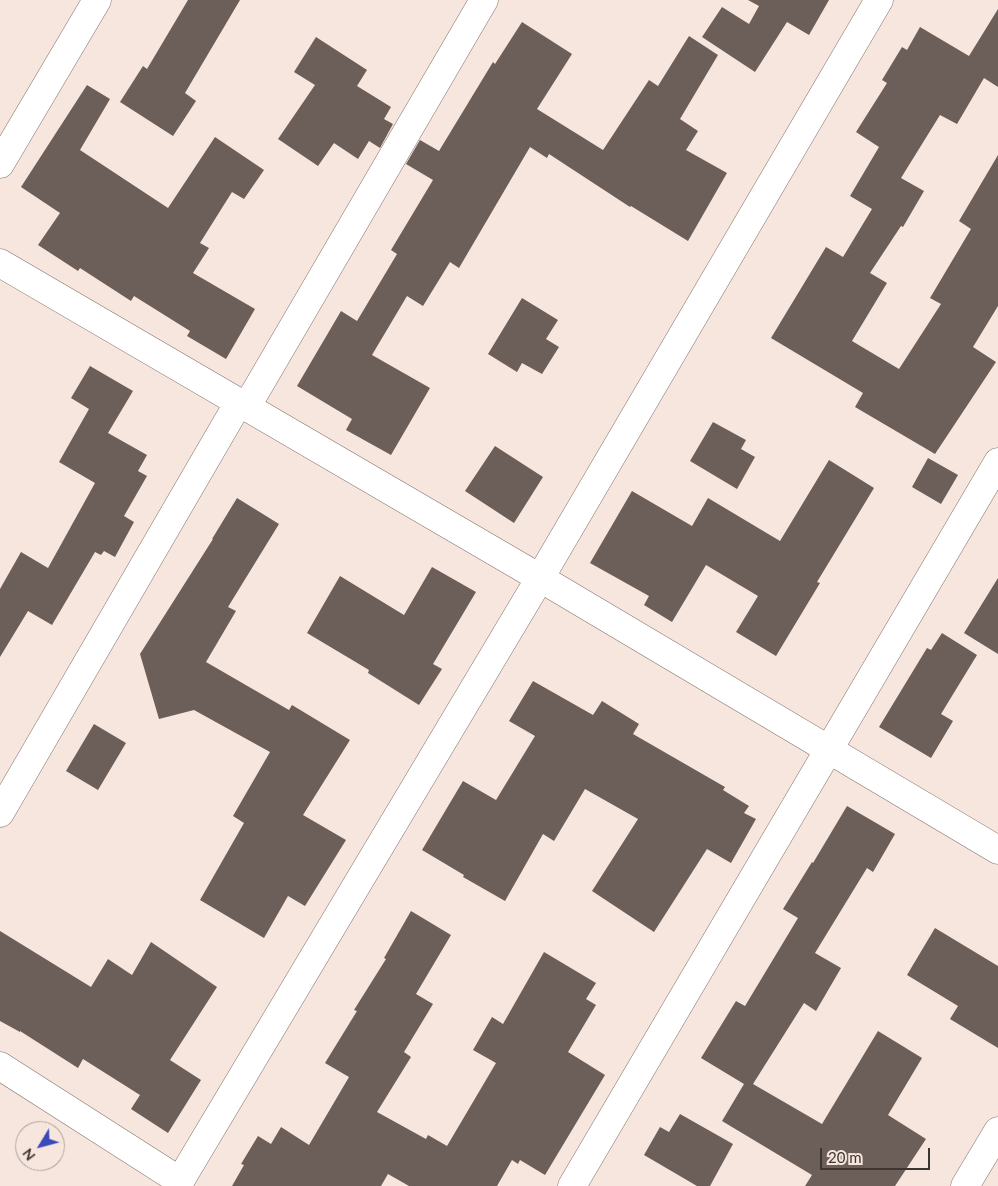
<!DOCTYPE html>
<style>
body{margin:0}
#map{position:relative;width:998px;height:1186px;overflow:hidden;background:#f7e6de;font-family:Lato,sans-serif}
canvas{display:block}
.north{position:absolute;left:15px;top:1121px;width:50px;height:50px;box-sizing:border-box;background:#f7e6de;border:1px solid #ac9f99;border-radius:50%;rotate:233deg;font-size:14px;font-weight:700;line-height:20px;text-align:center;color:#3c3532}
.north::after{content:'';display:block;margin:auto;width:18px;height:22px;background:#3a49bc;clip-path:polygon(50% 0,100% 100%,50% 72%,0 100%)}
.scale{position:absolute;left:820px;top:1148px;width:110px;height:22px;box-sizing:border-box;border:2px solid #3c3532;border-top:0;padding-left:6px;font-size:15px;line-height:18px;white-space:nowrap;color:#3c3532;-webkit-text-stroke:4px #f7e6de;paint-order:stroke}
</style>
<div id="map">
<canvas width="998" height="1186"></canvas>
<div class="north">N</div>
<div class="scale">20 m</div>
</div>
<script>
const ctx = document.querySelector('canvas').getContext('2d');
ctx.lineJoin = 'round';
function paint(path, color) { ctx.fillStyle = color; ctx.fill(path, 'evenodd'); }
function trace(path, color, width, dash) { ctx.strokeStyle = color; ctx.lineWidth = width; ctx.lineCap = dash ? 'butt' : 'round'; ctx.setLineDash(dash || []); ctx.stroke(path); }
const building = new Path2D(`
 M 188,0 L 240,0 L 185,93 L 196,101 L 173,136 L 120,102 L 143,66 L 147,69 Z
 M 748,0 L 829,0 L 809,35 L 787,22 L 755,72 L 702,37 L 722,7 L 749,24 L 759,6 Z
 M 998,9 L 998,87 L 984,78 L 957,124 L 940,115 L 901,178 L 924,191 L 903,227 L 901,226 L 870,273 L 887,283 L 852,341 L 899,369 L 941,304 L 930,298 L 971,229 L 959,221 L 998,155 L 998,306 L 973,347 L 996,362 L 935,454 L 855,407 L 863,393 L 771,338 L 826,247 L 843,257 L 872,209 L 850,196 L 879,147 L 856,132 L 887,83 L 882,80 L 902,47 L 907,50 L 920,27 L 969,56 Z
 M 522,22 L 572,54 L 537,109 L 603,150 L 649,80 L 658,86 L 689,36 L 718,55 L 680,119 L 698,131 L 686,150 L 727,173 L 688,241 L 631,206 L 630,207 L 549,154 L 547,158 L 530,147 L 459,268 L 450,262 L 423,306 L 407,296 L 372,355 L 430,388 L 391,455 L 346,430 L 352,419 L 297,386 L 341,311 L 357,321 L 397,254 L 391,250 L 433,180 L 406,164 L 420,140 L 439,151 L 493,62 L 495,64 Z
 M 316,37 L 367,70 L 357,86 L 391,107 L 384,119 L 393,124 L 380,148 L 369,141 L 358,159 L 334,143 L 318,166 L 278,139 L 315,85 L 294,72 Z
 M 87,85 L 110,99 L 80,150 L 168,208 L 215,137 L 264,170 L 244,199 L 232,192 L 200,243 L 209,248 L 193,273 L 255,309 L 226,359 L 187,336 L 190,331 L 134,296 L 131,301 L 80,268 L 78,271 L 38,245 L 60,213 L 21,187 Z
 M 522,298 L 558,320 L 546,339 L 559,347 L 542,374 L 522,363 L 517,372 L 488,354 Z
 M 90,366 L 133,391 L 108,433 L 147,455 L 138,471 L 147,476 L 124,516 L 134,522 L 115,557 L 104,551 L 101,555 L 95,552 L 52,625 L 28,611 L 0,657 L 0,589 L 21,552 L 48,568 L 95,483 L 59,462 L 89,409 L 71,398 Z
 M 713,422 L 746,440 L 741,449 L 755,457 L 737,489 L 690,461 Z
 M 495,446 L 543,477 L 514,523 L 465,491 Z
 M 928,458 L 958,475 L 941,504 L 912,487 Z
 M 829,460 L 874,488 L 817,582 L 820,583 L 776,656 L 736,632 L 758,596 L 706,565 L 672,622 L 644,605 L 649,596 L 590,563 L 632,491 L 692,526 L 708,498 L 780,541 Z
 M 237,498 L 279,524 L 228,607 L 236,611 L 206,662 L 289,710 L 292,705 L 350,740 L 303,815 L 346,840 L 305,906 L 288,896 L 264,938 L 200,900 L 244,823 L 233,816 L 270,752 L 194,710 L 159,719 L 140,654 L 213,539 L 212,539 Z
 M 432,567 L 476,592 L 433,664 L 442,669 L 419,705 L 368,673 L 369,670 L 307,633 L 340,576 L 404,615 Z
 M 998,578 L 998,654 L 964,633 Z
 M 942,633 L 977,655 L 941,714 L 953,721 L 931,758 L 879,727 L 927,648 L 931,650 Z
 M 533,681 L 593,715 L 602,701 L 639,724 L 633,734 L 725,787 L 723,790 L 749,806 L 744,813 L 756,819 L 731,863 L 707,849 L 654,932 L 592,891 L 638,819 L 585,789 L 554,841 L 543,834 L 505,901 L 463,877 L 464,875 L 422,850 L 463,781 L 496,800 L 535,736 L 509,721 Z
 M 94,724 L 126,743 L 98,790 L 66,771 Z
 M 847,806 L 895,834 L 873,872 L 867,868 L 815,953 L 841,968 L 816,1011 L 804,1003 L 753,1084 L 822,1124 L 878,1031 L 922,1058 L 888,1115 L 926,1139 L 895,1186 L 805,1186 L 812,1175 L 722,1121 L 744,1084 L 701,1058 L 736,1001 L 745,1006 L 798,918 L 783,909 L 812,862 L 813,863 Z
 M 411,911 L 451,935 L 416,994 L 433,1004 L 404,1052 L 411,1057 L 377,1112 L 426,1139 L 428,1135 L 447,1146 L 496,1063 L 473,1050 L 492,1017 L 503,1024 L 544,952 L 596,983 L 586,999 L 596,1005 L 568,1052 L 605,1075 L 545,1175 L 520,1160 L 518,1164 L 512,1160 L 497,1186 L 409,1186 L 388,1174 L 381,1186 L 232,1186 L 244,1165 L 241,1164 L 258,1136 L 271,1144 L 281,1127 L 309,1145 L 349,1077 L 325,1063 L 357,1011 L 354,1010 L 386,959 L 384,958 Z
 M 935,928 L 998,966 L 998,1048 L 950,1019 L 958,1006 L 907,975 Z
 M 0,931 L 91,987 L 108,959 L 132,975 L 151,942 L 217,987 L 170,1060 L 201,1080 L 168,1133 L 131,1109 L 140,1095 L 83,1059 L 78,1068 L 20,1031 L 20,1032 L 0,1021 Z
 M 680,1114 L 733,1144 L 710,1186 L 697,1186 L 644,1155 L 660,1127 L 669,1132 Z`);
const street = new Path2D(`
 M 0,164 L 97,0
 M 0,263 L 540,578 L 998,850
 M 247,406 L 484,0
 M 0,813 L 239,402
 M 0,1066 L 180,1181
 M 177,1186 L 540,578 L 879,0
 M 572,1186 L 998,462
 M 965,1186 L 998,1131`);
paint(building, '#6c5e58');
trace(street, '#82736d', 29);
trace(street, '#fff', 28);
</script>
